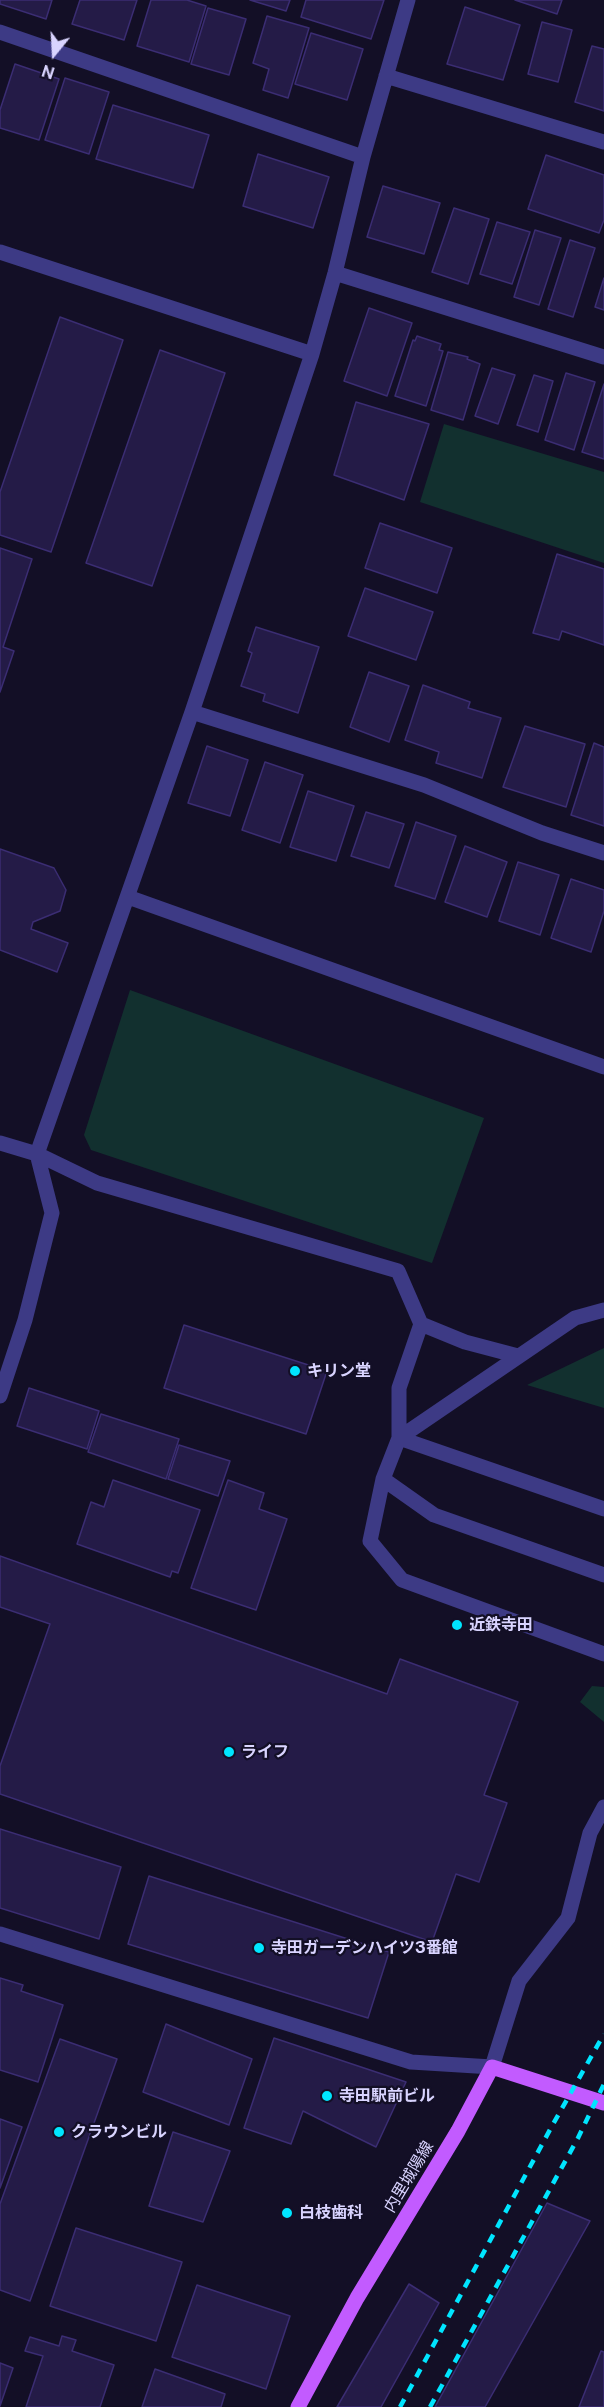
<!DOCTYPE html>
<meta charset="utf-8">
<style>
body{margin:0}
#map{position:relative;width:604px;height:2407px;overflow:hidden;background:#130f26;font-family:"Public Sans",sans-serif}
canvas{display:block}
.north{position:absolute;left:24px;top:24px;width:60px;height:60px;-webkit-text-stroke:4px #130f26;paint-order:stroke;rotate:198deg;font-size:16px;font-weight:700;line-height:24px;text-align:center;color:#d9d4ff}
.north::after{content:'';display:block;margin:auto;width:21px;height:27px;background:#d9d4ff;clip-path:polygon(50% 0,100% 100%,50% 72%,0 100%)}
</style>
<div id="map">
<canvas width="604" height="2407"></canvas>
<div class="north">N</div>
</div>
<script>
const ctx = document.querySelector('canvas').getContext('2d');
ctx.lineJoin = 'round';
function paint(path, color) { ctx.fillStyle = color; ctx.fill(path, 'evenodd'); }
function trace(path, color, width, dash) { ctx.strokeStyle = color; ctx.lineWidth = width; ctx.lineCap = dash ? 'butt' : 'round'; ctx.setLineDash(dash || []); ctx.stroke(path); }
function label(font, color, halo, rows, align = 'center') {
  ctx.font = font + ' "Public Sans","Noto Sans JP",sans-serif'; ctx.lineWidth = 4.5; ctx.setLineDash([]); ctx.textBaseline = 'middle'; ctx.strokeStyle = halo; ctx.fillStyle = color; for (const [text, x, y, turn = 0] of rows) {
    ctx.save(); ctx.translate(x, y); ctx.rotate((+turn || 0) * Math.PI / 180); ctx.textAlign = isNaN(turn) ? turn : align; if (halo) ctx.strokeText(text, 0, 0); ctx.fillText(text, 0, 0); ctx.restore();
  }
}
const green = new Path2D(`
 M 444,424 L 604,472 L 604,563 L 420,502 Z
 M 130,990 L 484,1118 L 432,1263 L 91,1150 L 84,1135 Z
 M 604,1348 L 604,1408 L 527,1385 Z
 M 592,1686 L 604,1687 L 604,1722 L 580,1702 Z`);
const building = new Path2D(`
 M 0,0 L 52,0 L 46,19 L 0,4 Z
 M 80,0 L 137,0 L 124,40 L 72,24 Z
 M 151,0 L 187,0 L 206,6 L 189,62 L 137,46 Z
 M 250,0 L 290,0 L 286,11 Z
 M 306,0 L 384,0 L 371,39 L 301,17 Z
 M 515,0 L 562,0 L 557,14 Z
 M 465,7 L 520,25 L 503,80 L 447,64 Z
 M 208,8 L 246,19 L 229,75 L 191,64 Z
 M 267,16 L 309,28 L 288,98 L 263,90 L 269,69 L 253,63 Z
 M 542,22 L 572,30 L 558,82 L 528,74 Z
 M 311,33 L 363,49 L 347,100 L 295,84 Z
 M 592,46 L 604,49 L 604,111 L 575,102 Z
 M 15,64 L 59,79 L 39,140 L 0,128 L 0,110 Z
 M 65,78 L 109,92 L 89,154 L 45,140 Z
 M 113,105 L 209,135 L 193,188 L 96,159 Z
 M 258,154 L 329,177 L 313,228 L 243,206 Z
 M 546,155 L 604,175 L 604,220 L 599,233 L 528,209 Z
 M 383,186 L 440,203 L 424,254 L 367,237 Z
 M 454,208 L 489,219 L 468,284 L 432,272 Z
 M 497,222 L 530,232 L 512,284 L 480,274 Z
 M 535,230 L 561,238 L 539,305 L 514,297 Z
 M 570,240 L 595,248 L 573,317 L 548,309 Z
 M 604,278 L 604,310 L 595,307 Z
 M 369,308 L 412,323 L 387,396 L 344,381 Z
 M 60,317 L 123,340 L 51,552 L 0,535 L 0,492 Z
 M 417,336 L 441,344 L 439,350 L 443,351 L 426,406 L 395,396 L 413,340 L 415,341 Z
 M 160,350 L 225,373 L 152,586 L 86,563 Z
 M 448,352 L 468,357 L 467,359 L 480,364 L 463,420 L 431,410 Z
 M 492,368 L 515,375 L 498,424 L 475,416 Z
 M 566,373 L 595,382 L 574,450 L 545,440 Z
 M 534,375 L 553,381 L 538,432 L 517,425 Z
 M 604,384 L 604,459 L 582,452 Z
 M 356,402 L 429,424 L 404,500 L 334,475 Z
 M 380,523 L 452,548 L 437,593 L 365,568 Z
 M 0,548 L 32,559 L 3,647 L 14,651 L 0,692 Z
 M 557,554 L 604,569 L 604,645 L 562,631 L 559,640 L 533,633 Z
 M 365,588 L 433,612 L 416,660 L 348,636 Z
 M 256,627 L 319,647 L 298,713 L 263,701 L 265,694 L 241,686 L 252,653 L 248,651 Z
 M 369,672 L 409,686 L 389,742 L 350,727 Z
 M 423,685 L 470,702 L 468,708 L 501,718 L 482,778 L 436,763 L 439,752 L 405,740 Z
 M 525,726 L 585,744 L 566,807 L 503,787 Z
 M 594,743 L 604,747 L 604,826 L 571,815 Z
 M 207,746 L 248,760 L 230,816 L 188,803 Z
 M 265,762 L 303,775 L 280,843 L 242,830 Z
 M 308,791 L 354,806 L 336,861 L 290,847 Z
 M 366,812 L 404,824 L 389,868 L 351,856 Z
 M 416,822 L 456,836 L 435,899 L 395,886 Z
 M 465,846 L 507,862 L 487,917 L 445,902 Z
 M 0,849 L 54,868 L 66,890 L 60,911 L 33,922 L 31,929 L 68,943 L 57,972 L 0,950 Z
 M 518,862 L 559,875 L 540,935 L 499,921 Z
 M 571,879 L 604,890 L 604,911 L 591,952 L 551,938 Z
 M 184,1325 L 327,1371 L 306,1434 L 164,1388 Z
 M 29,1388 L 99,1411 L 87,1449 L 17,1426 Z
 M 101,1414 L 179,1439 L 166,1479 L 88,1452 Z
 M 179,1445 L 230,1461 L 218,1496 L 168,1479 Z
 M 113,1480 L 200,1510 L 178,1573 L 172,1571 L 170,1577 L 77,1544 L 91,1502 L 104,1507 Z
 M 228,1480 L 264,1493 L 259,1509 L 287,1519 L 256,1610 L 191,1588 Z
 M 0,1556 L 387,1694 L 400,1659 L 518,1702 L 484,1795 L 507,1803 L 479,1882 L 456,1874 L 432,1942 L 0,1794 L 0,1766 L 50,1624 L 0,1607 Z
 M 0,1829 L 121,1867 L 99,1939 L 0,1908 Z
 M 149,1876 L 389,1952 L 368,2018 L 128,1944 Z
 M 0,1978 L 23,1985 L 21,1991 L 63,2005 L 38,2082 L 0,2070 Z
 M 166,2024 L 252,2059 L 229,2125 L 143,2092 Z
 M 274,2038 L 406,2082 L 376,2147 L 303,2111 L 291,2144 L 244,2128 Z
 M 60,2039 L 117,2059 L 30,2301 L 0,2290 L 0,2204 Z
 M 0,2119 L 22,2127 L 0,2188 Z
 M 173,2132 L 230,2151 L 203,2222 L 149,2206 Z
 M 547,2203 L 590,2221 L 485,2407 L 435,2407 Z
 M 76,2228 L 182,2262 L 156,2341 L 50,2306 Z
 M 409,2284 L 439,2303 L 381,2407 L 337,2407 Z
 M 197,2285 L 290,2316 L 266,2389 L 172,2357 Z
 M 62,2336 L 76,2340 L 72,2351 L 114,2365 L 100,2407 L 26,2407 L 43,2356 L 25,2351 L 30,2337 L 59,2346 Z
 M 601,2351 L 604,2352 L 604,2407 L 579,2407 Z
 M 0,2363 L 13,2368 L 0,2406 Z
 M 155,2369 L 225,2394 L 221,2407 L 142,2407 Z`);
const minor = new Path2D(`
 M 0,32 L 363,157
 M 386,76 L 604,142
 M 0,252 L 312,354
 M 335,273 L 604,357
 M 192,712 L 424,785 L 542,833 L 604,853
 M 128,897 L 604,1067
 M 0,1143 L 37,1154 L 192,712 L 312,354 L 335,273 L 363,157 L 408,0
 M 421,1324 L 465,1342 L 518,1356
 M 0,1396 L 25,1320 L 52,1213 L 37,1154 L 97,1183 L 398,1271 L 421,1324 L 399,1388 L 399,1438 L 383,1479 L 370,1541 L 402,1580 L 604,1654
 M 399,1438 L 575,1318 L 604,1310
 M 399,1438 L 604,1509
 M 383,1479 L 434,1515 L 604,1575
 M 0,1934 L 411,2062 L 492,2067 L 519,1981 L 568,1918 L 590,1833 L 604,1807`);
const major = new Path2D(`
 M 298,2407 L 357,2298 L 458,2131 L 492,2067 L 604,2103`);
const rail = new Path2D(`
 M 400,2407 L 552,2126 L 604,2034
 M 430,2407 L 578,2138 L 604,2084`);
const markers = [
 [295,1371,6,"#00e5ff"],
 [457,1625,6,"#00e5ff"],
 [229,1752,6,"#00e5ff"],
 [259,1948,6,"#00e5ff"],
 [327,2096,6,"#00e5ff"],
 [59,2132,6,"#00e5ff"],
 [287,2213,6,"#00e5ff"]
];
const poiNames = [
 ["キリン堂",307,1371],
 ["近鉄寺田",469,1625],
 ["ライフ",241,1752],
 ["寺田ガーデンハイツ3番館",271,1948],
 ["寺田駅前ビル",339,2096],
 ["クラウンビル",71,2132],
 ["白枝歯科",299,2213]
];
const streetNames = [
 ["内里城陽線",409,2177,-59]
];
paint(green, '#12302f');
paint(building, '#241b47');
trace(building, '#3b2d73', 1.5);
trace(minor, '#3d3a85', 15);
trace(major, '#c25bff', 15);
trace(rail, '#00e5ff', 4.5, [9, 8]);
for (const [x, y, r, color] of markers) { const dot = new Path2D(); dot.arc(x, y, r, 0, 2 * Math.PI); ctx.fillStyle = color; ctx.fill(dot); trace(dot, '#130f26', 2); }
label('bold 16px', '#d9d4ff', '#130f26', poiNames, 'left');
label('16px', '#d9d4ff', '#130f26', streetNames);
</script>
